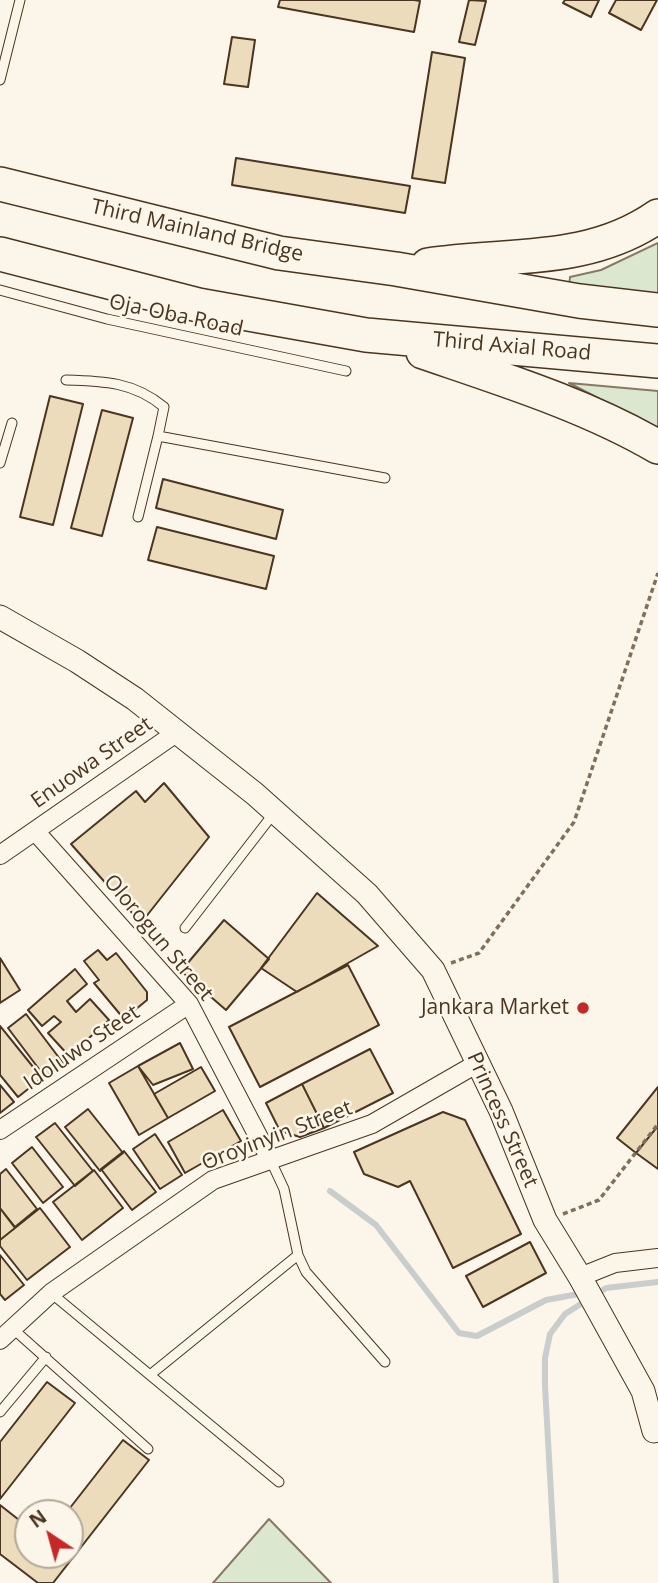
<!DOCTYPE html>
<style>
body{margin:0}
#map{position:relative;width:658px;height:1583px;overflow:hidden;background:#fbf6e9;font-family:"Open Sans",sans-serif}
canvas{display:block}
.north{position:absolute;left:14px;top:1499px;width:70px;height:70px;box-sizing:border-box;background:#fbf6e9;border:2px solid #b4a999;border-radius:50%;rotate:324deg;font-size:19px;font-weight:700;line-height:28px;text-align:center;color:#4a3520}
.north::after{content:'';display:block;margin:auto;width:24px;height:32px;background:#c62828;clip-path:polygon(50% 0,100% 100%,50% 72%,0 100%)}
</style>
<div id="map">
<canvas width="658" height="1583"></canvas>
<div class="north">N</div>
</div>
<script>
const ctx = document.querySelector('canvas').getContext('2d');
ctx.lineJoin = 'round';
function paint(path, color) { ctx.fillStyle = color; ctx.fill(path, 'evenodd'); }
function trace(path, color, width, dash) { ctx.strokeStyle = color; ctx.lineWidth = width; ctx.lineCap = dash ? 'butt' : 'round'; ctx.setLineDash(dash || []); ctx.stroke(path); }
function label(font, color, halo, rows, align = 'center') {
  ctx.font = font + ' "Open Sans",sans-serif'; ctx.lineWidth = 5; ctx.setLineDash([]); ctx.textBaseline = 'middle'; ctx.strokeStyle = halo; ctx.fillStyle = color; for (const [text, x, y, turn = 0] of rows) {
    ctx.save(); ctx.translate(x, y); ctx.rotate((+turn || 0) * Math.PI / 180); ctx.textAlign = isNaN(turn) ? turn : align; if (halo) ctx.strokeText(text, 0, 0); ctx.fillText(text, 0, 0); ctx.restore();
  }
}
const green = new Path2D(`
 M 658,243 L 658,296 L 569,287 L 570,277 L 601,270 Z
 M 569,383 L 658,391 L 658,429 Z
 M 269,1519 L 331,1583 L 213,1583 Z`);
const stream = new Path2D(`
 M 330,1191 L 376,1225 L 459,1333 L 477,1336 L 546,1300 L 584,1293
 M 556,1583 L 545,1386 L 545,1358 L 550,1334 L 565,1314 L 606,1288 L 658,1282`);
const building = new Path2D(`
 M 280,0 L 414,0 L 420,1 L 414,32 L 278,7 Z
 M 469,0 L 486,1 L 475,45 L 459,42 Z
 M 565,0 L 599,0 L 591,17 L 563,3 Z
 M 616,0 L 657,0 L 641,30 L 609,13 Z
 M 232,37 L 255,40 L 248,87 L 224,84 Z
 M 432,52 L 465,58 L 445,183 L 412,178 Z
 M 236,158 L 410,186 L 405,213 L 232,185 Z
 M 50,396 L 83,404 L 53,525 L 20,517 Z
 M 102,410 L 133,418 L 102,536 L 71,528 Z
 M 163,479 L 283,510 L 276,539 L 156,508 Z
 M 157,527 L 274,556 L 266,589 L 148,560 Z
 M 164,783 L 209,837 L 141,923 L 71,844 L 136,791 L 145,802 Z
 M 317,893 L 378,946 L 297,992 L 261,968 Z
 M 224,920 L 269,959 L 226,1010 L 181,971 Z
 M 98,950 L 107,960 L 116,953 L 147,992 L 147,1000 L 124,1019 L 94,983 L 99,980 L 84,961 Z
 M 0,958 L 20,990 L 0,1003 Z
 M 348,965 L 379,1025 L 260,1087 L 229,1027 Z
 M 75,969 L 87,984 L 67,1001 L 76,1012 L 90,999 L 109,1020 L 69,1056 L 48,1033 L 61,1022 L 54,1016 L 42,1026 L 28,1010 Z
 M 26,1014 L 63,1063 L 45,1077 L 8,1028 Z
 M 0,1026 L 42,1078 L 18,1097 L 0,1075 Z
 M 180,1043 L 193,1069 L 153,1085 L 138,1066 Z
 M 370,1049 L 393,1093 L 324,1128 L 302,1084 Z
 M 138,1066 L 168,1118 L 139,1135 L 109,1083 Z
 M 201,1067 L 215,1091 L 168,1118 L 154,1094 Z
 M 302,1084 L 324,1128 L 300,1137 L 280,1131 L 266,1103 Z
 M 0,1085 L 14,1102 L 0,1113 Z
 M 658,1087 L 658,1126 L 636,1153 L 617,1138 Z
 M 88,1109 L 123,1153 L 100,1171 L 65,1127 Z
 M 223,1110 L 241,1141 L 185,1173 L 168,1142 Z
 M 443,1112 L 465,1120 L 521,1234 L 453,1268 L 410,1181 L 398,1187 L 364,1174 L 354,1152 Z
 M 55,1123 L 93,1171 L 75,1186 L 36,1137 Z
 M 658,1126 L 658,1169 L 636,1153 Z
 M 155,1134 L 182,1175 L 160,1189 L 133,1149 Z
 M 32,1147 L 63,1187 L 43,1203 L 12,1163 Z
 M 124,1151 L 156,1192 L 132,1210 L 101,1169 Z
 M 6,1169 L 37,1209 L 15,1227 L 0,1208 L 0,1174 Z
 M 94,1170 L 123,1208 L 82,1240 L 53,1202 Z
 M 0,1208 L 15,1228 L 0,1240 Z
 M 40,1208 L 70,1247 L 27,1280 L 0,1246 L 0,1240 Z
 M 530,1242 L 546,1273 L 483,1307 L 466,1276 Z
 M 0,1255 L 24,1285 L 5,1300 L 0,1294 Z
 M 47,1382 L 75,1403 L 0,1499 L 0,1442 Z
 M 123,1440 L 149,1460 L 53,1583 L 38,1583 L 0,1554 L 0,1505 L 28,1527 L 28,1555 L 70,1555 L 70,1513 L 66,1513 Z`);
const path = new Path2D(`
 M 451,963 L 479,953 L 574,822 L 658,573
 M 563,1214 L 599,1200 L 658,1124`);
const service = new Path2D(`
 M 0,80 L 20,0
 M 0,290 L 107,319 L 346,371
 M 66,380 C 104,381 134,382 164,407 L 158,436
 M 0,463 L 12,423
 M 138,517 L 158,436 L 385,478
 M 185,928 L 274,813
 M 270,1159 L 284,1189 L 298,1255 L 306,1272 L 385,1362
 M 51,1293 L 279,1482
 M 12,1328 L 148,1449
 M 150,1375 L 298,1255
 M 0,1412 L 46,1357`);
const minor = new Path2D(`
 M 35,831 L 189,1004 L 270,1159
 M 0,855 L 176,733
 M 0,1130 L 189,1004
 M 580,1277 L 615,1263 L 658,1258
 M 0,1340 L 51,1293 L 213,1180 L 372,1124 L 478,1063`);
const tertiary = new Path2D(`
 M 0,617 L 77,661 L 135,699 L 255,794 L 367,894 L 433,970 L 501,1111 L 545,1220 L 580,1277 L 643,1391 L 654,1431`);
const motorway = new Path2D(`
 M 0,184 L 279,253 L 396,269 L 579,301 L 658,310
 M 0,254 L 198,305 L 366,335 L 658,361
 M 428,265 C 507,253 588,265 658,216
 M 423,352 C 502,379 586,405 658,447`);
const markers = [
 [583,1008,7,"#c62828"]
];
const streetNames = [
 ["Third Mainland Bridge",197,231,13],
 ["Oja-Oba Road",176,316,12],
 ["Third Axial Road",512,347,5],
 ["Enuowa Street",92,763,-35],
 ["Olorogun Street",158,938,50],
 ["Idoluwo Steet",82,1048,-34],
 ["Princess Street",502,1120,66],
 ["Oroyinyin Street",277,1136,-21]
];
const poiNames = [
 ["Jankara Market",569,1008]
];
paint(green, '#dce7d0');
trace(green, '#887966', 2);
trace(stream, '#c9cecd', 6);
paint(building, '#ecdcbc');
trace(building, '#4a3520', 2);
trace(service, '#4a3520', 11);
trace(minor, '#4a3520', 20);
trace(tertiary, '#4a3520', 25);
trace(motorway, '#4a3520', 36);
trace(path, '#7f6f5c', 3.5, [5, 3.5]);
trace(service, '#fbf6e9', 9);
trace(minor, '#fbf6e9', 18);
trace(tertiary, '#fbf6e9', 23);
trace(motorway, '#fbf6e9', 33);
for (const [x, y, r, color] of markers) { const dot = new Path2D(); dot.arc(x, y, r, 0, 2 * Math.PI); ctx.fillStyle = color; ctx.fill(dot); trace(dot, '#fbf6e9', 2.5); }
label('21px', '#4a3520', '#fbf6e9', streetNames);
label('21px', '#4a3520', '#fbf6e9', poiNames, 'right');
</script>
